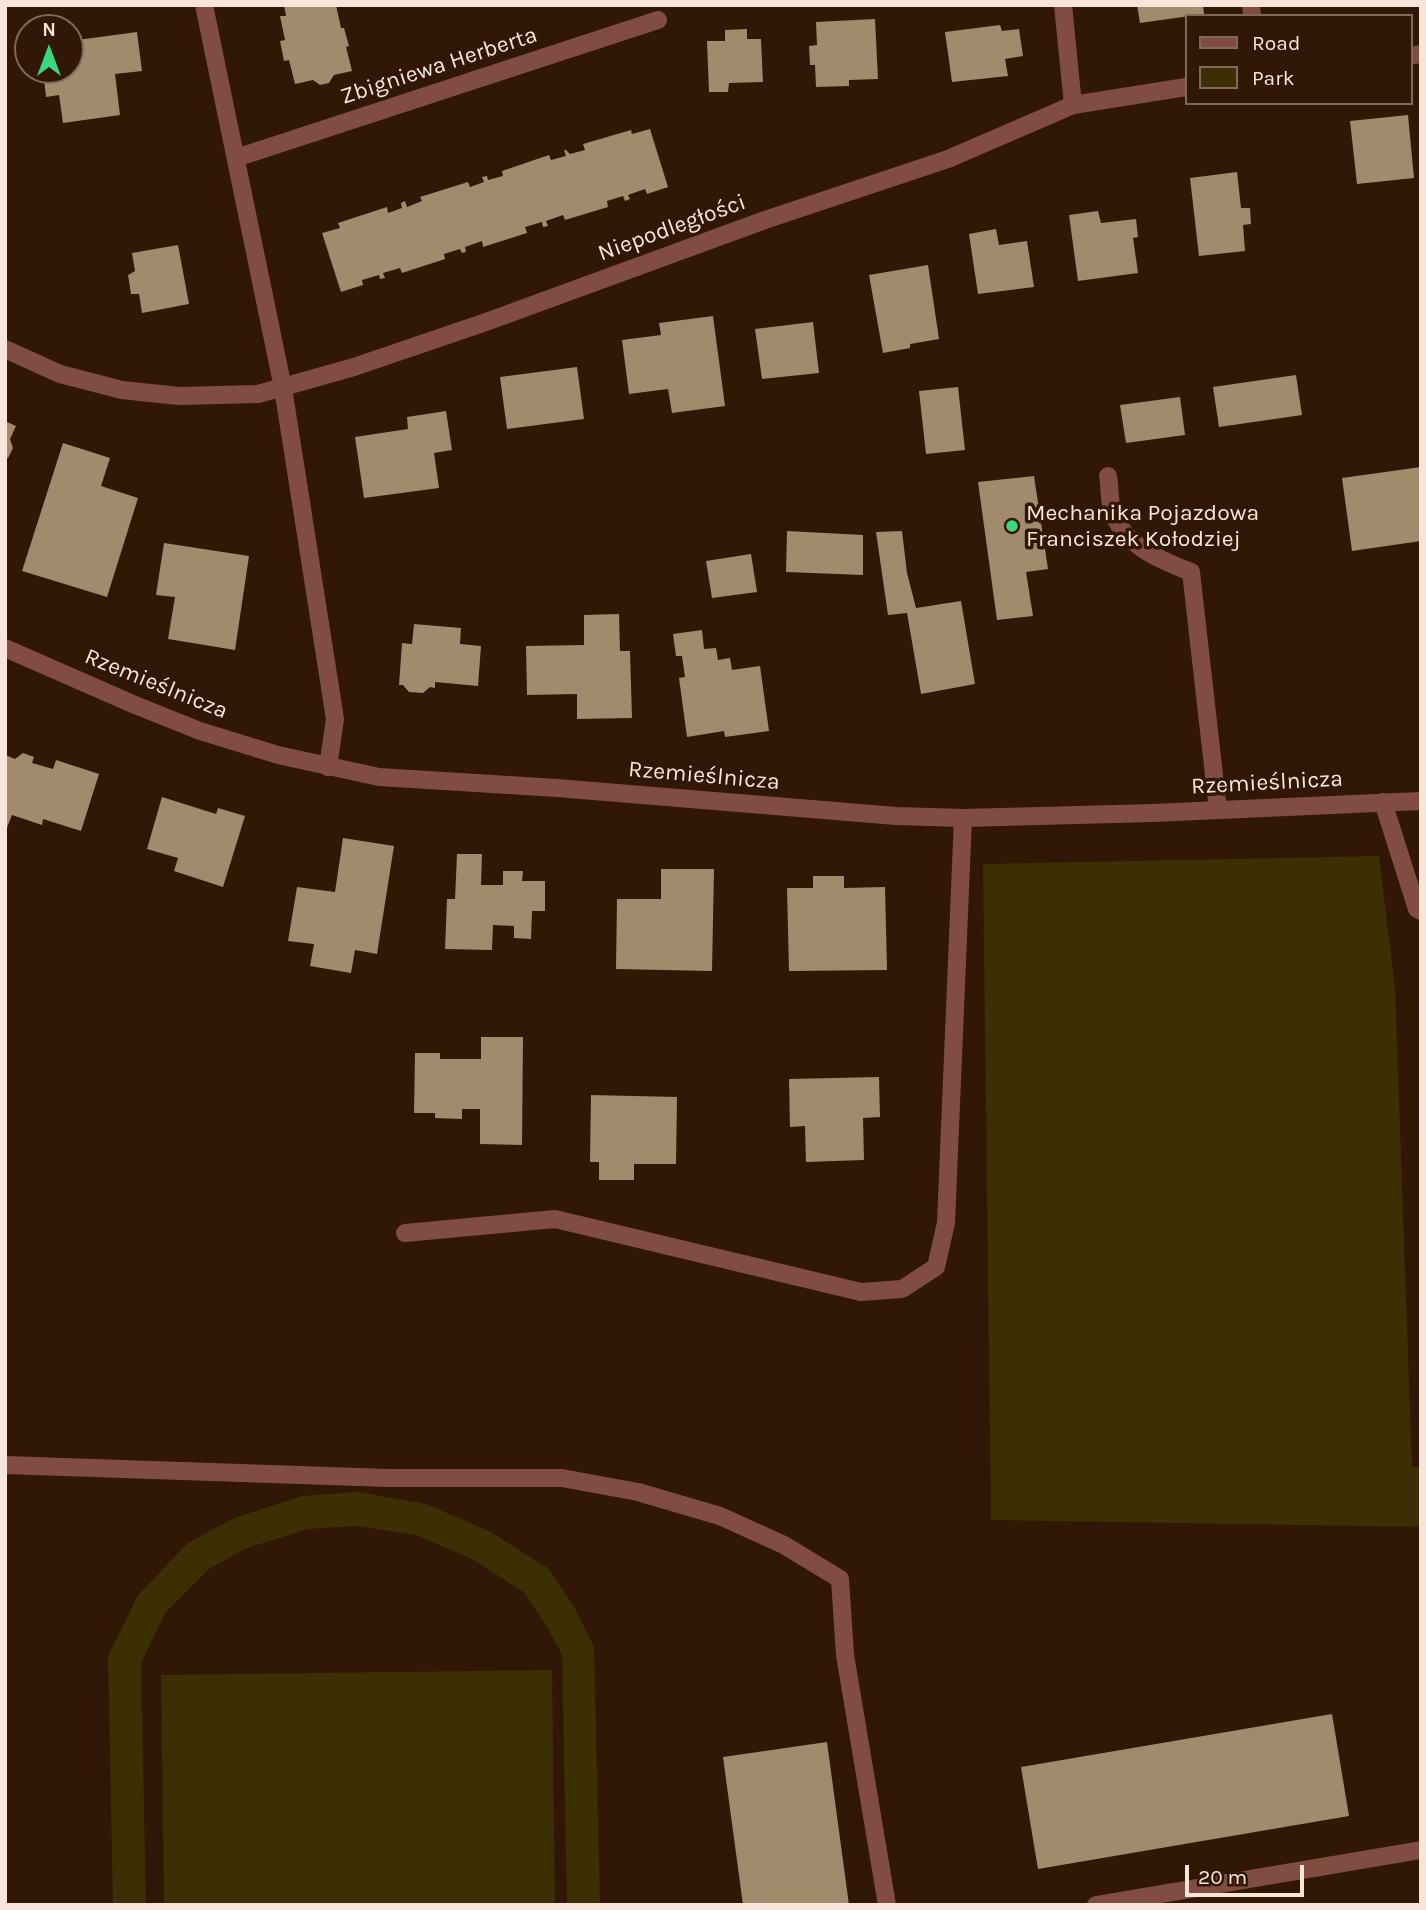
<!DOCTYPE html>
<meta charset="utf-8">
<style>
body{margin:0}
#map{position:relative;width:1426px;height:1910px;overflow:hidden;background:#311706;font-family:Karla,sans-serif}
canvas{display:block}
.frame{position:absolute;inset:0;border:7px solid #f7e5da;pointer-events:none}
.legend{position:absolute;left:1185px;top:14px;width:228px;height:91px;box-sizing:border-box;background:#311706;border:2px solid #80695b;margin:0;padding:9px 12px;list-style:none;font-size:21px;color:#f7e5da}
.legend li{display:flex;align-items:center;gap:14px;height:35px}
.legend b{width:35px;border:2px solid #80695b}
.north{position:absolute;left:14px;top:14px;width:70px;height:70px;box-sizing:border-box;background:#311706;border:2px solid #80695b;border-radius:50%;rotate:0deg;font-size:19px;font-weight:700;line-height:28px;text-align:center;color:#f7e5da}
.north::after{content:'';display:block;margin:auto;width:24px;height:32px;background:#39d87f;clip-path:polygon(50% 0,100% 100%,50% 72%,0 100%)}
.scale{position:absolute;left:1185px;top:1865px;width:119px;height:32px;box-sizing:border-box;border:4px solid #f7e5da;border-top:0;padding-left:9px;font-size:21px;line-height:24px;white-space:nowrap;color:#f7e5da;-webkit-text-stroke:5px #311706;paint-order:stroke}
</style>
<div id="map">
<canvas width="1426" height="1910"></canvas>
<div class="frame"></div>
<ul class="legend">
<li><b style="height:9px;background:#814d43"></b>Road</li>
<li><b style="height:19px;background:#3b2f03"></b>Park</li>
</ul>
<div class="north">N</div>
<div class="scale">20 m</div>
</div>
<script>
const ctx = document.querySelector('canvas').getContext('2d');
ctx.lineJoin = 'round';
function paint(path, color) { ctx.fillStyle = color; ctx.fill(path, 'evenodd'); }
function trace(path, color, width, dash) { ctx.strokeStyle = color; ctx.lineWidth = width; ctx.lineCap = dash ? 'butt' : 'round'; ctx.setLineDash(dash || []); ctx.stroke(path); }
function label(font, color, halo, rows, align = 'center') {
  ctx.font = font + ' Karla,sans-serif'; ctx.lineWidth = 7; ctx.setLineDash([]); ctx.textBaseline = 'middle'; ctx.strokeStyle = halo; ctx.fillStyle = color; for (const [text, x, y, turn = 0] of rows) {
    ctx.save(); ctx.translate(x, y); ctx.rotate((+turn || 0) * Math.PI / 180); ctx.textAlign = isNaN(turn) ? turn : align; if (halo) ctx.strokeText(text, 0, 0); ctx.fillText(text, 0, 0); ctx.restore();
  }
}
const green = new Path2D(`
 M 1379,856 L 1395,988 L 1412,1467 L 1421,1467 L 1421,1527 L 991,1520 L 983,864 Z
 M 358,1492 L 426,1504 L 489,1531 L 549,1569 L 575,1609 L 594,1646 L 600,1905 L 567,1905 L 562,1654 L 546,1625 L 525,1593 L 474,1560 L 416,1535 L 357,1526 L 308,1529 L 247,1548 L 209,1569 L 165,1613 L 141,1664 L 146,1905 L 113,1905 L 108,1656 L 138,1595 L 188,1543 L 234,1518 L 302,1496 Z
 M 552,1670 L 555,1905 L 164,1905 L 161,1675 Z`);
const building = new Path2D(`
 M 284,5 L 336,5 L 341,28 L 344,28 L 349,46 L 346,47 L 352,71 L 334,75 L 329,83 L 320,85 L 313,80 L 295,84 L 289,60 L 284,61 L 280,41 L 285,40 L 280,16 L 286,16 Z
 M 1137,5 L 1203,5 L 1204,14 L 1140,23 Z
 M 875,19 L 878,79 L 849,80 L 849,86 L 816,87 L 815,65 L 810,65 L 809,46 L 817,45 L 816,22 Z
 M 1000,25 L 1002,31 L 1019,29 L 1023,56 L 1005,59 L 1008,76 L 952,82 L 945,32 Z
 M 747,29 L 747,39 L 761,39 L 763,82 L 729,83 L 728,92 L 709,92 L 707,41 L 725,41 L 725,30 Z
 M 137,32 L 142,71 L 115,74 L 120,115 L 63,123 L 59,95 L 46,97 L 43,70 L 70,70 L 70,41 Z
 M 1408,115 L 1414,178 L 1357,184 L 1350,121 Z
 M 650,129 L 668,187 L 647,194 L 645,189 L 628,195 L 630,199 L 625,201 L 623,196 L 607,201 L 608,207 L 565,220 L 563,215 L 546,221 L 548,226 L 543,227 L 542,222 L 525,227 L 527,233 L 483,247 L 482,241 L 465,247 L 466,252 L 462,253 L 460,249 L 444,254 L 445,259 L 402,273 L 400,268 L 383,273 L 385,278 L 380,279 L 379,275 L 362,280 L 363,285 L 341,292 L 322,233 L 340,228 L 338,223 L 387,207 L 388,213 L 402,208 L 401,203 L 405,201 L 407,207 L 422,201 L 420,197 L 468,182 L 470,187 L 484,182 L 482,177 L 487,176 L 488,180 L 503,176 L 502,171 L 549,155 L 551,160 L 566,156 L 564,150 L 566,150 L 570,154 L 585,150 L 583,144 L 631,130 L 632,134 Z
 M 1237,172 L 1241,208 L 1250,208 L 1251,224 L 1243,225 L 1245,251 L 1199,256 L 1190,178 Z
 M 1098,211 L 1101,223 L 1136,219 L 1138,237 L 1133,238 L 1138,273 L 1078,281 L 1069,215 Z
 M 996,229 L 999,245 L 1027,241 L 1034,287 L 978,294 L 969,234 Z
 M 178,245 L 189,304 L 142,313 L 139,294 L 131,294 L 128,275 L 135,271 L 132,253 Z
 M 928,265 L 939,339 L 910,344 L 910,348 L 883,353 L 869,275 Z
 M 713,316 L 725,406 L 672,413 L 668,389 L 629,394 L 622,340 L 661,335 L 659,323 Z
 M 813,322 L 819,373 L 762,379 L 755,329 Z
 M 577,367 L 584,419 L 507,429 L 500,377 Z
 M 1296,375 L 1302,415 L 1219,427 L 1213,387 Z
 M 958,387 L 965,450 L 926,454 L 919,391 Z
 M 1180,397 L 1185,435 L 1126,443 L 1120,405 Z
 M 446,411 L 452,450 L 434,453 L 439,488 L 364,498 L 355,437 L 408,429 L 407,417 Z
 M 5,421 L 16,426 L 10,439 L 13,448 L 8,458 L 5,459 Z
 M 63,443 L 110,458 L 101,486 L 138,498 L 107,597 L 22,571 Z
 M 1421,467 L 1421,541 L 1352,551 L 1342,478 Z
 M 1034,476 L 1048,569 L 1026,572 L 1033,616 L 997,620 L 978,482 Z
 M 787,531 L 863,535 L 863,575 L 786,572 Z
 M 902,531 L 907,573 L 916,608 L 961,601 L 975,684 L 921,694 L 907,613 L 888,615 L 876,532 Z
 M 164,543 L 249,556 L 235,650 L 168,639 L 175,597 L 156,595 Z
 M 751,554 L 757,592 L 712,598 L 706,561 Z
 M 619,614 L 620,651 L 630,651 L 632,718 L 577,719 L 577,694 L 527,695 L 526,646 L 584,645 L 584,615 Z
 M 414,624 L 461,628 L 460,644 L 481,646 L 478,686 L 435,682 L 435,688 L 430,687 L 423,693 L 409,692 L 403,685 L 399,685 L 402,643 L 412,644 Z
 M 702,630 L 704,649 L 716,648 L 718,660 L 730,658 L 732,670 L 760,666 L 769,731 L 725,737 L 724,731 L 687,737 L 679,678 L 685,677 L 682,656 L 676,656 L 673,634 Z
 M 23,753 L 34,757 L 32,763 L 53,769 L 56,760 L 99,774 L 81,831 L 43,819 L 42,825 L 12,815 L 5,833 L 5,755 L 15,759 Z
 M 162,797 L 216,814 L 218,808 L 245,816 L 223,887 L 174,871 L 178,858 L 147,849 Z
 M 343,838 L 394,846 L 377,954 L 355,950 L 351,973 L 310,966 L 314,944 L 288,941 L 297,887 L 335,892 Z
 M 457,854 L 482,854 L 481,885 L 503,885 L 503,871 L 523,871 L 522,881 L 545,881 L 545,911 L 532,911 L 531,939 L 514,938 L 514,926 L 493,925 L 492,950 L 445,949 L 447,899 L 455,899 Z
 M 661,869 L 714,869 L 712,971 L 616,969 L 617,899 L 661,899 Z
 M 813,876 L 844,876 L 844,888 L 885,887 L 887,970 L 789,971 L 787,888 L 813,888 Z
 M 481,1037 L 523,1037 L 522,1145 L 480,1144 L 480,1109 L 462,1109 L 462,1119 L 435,1118 L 435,1113 L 414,1113 L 415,1053 L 440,1053 L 440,1059 L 481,1059 Z
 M 879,1077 L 880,1117 L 863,1118 L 864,1160 L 806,1162 L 805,1126 L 790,1127 L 789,1079 Z
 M 591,1095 L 677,1097 L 676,1164 L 634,1164 L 634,1180 L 599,1180 L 599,1162 L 590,1162 Z
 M 1332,1714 L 1349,1816 L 1038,1869 L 1021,1767 Z
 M 827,1742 L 849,1905 L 743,1905 L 723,1757 Z`);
const lane = new Path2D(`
 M 1108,476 C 1110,487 1109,499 1112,509 C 1122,545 1160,560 1191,572 L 1218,810
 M 1383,802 L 1417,909 L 1421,911
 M 405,1233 L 555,1219 L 861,1292 L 902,1289 L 936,1267 L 946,1223 L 963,818
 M 5,1465 L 388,1478 L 562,1478 L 638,1492 L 720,1516 L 784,1545 L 840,1579 L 845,1655 L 887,1905
 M 1096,1905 L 1421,1850`);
const street = new Path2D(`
 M 204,5 L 283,388 L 335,719 L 328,767
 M 1063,5 L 1073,105
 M 1251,5 L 1252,16
 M 1410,56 L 1421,54
 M 236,158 L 658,20
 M 5,349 L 60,374 L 122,390 L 179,396 L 258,394 L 354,367 L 486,322 L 765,220 L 948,159 L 1073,105 L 1186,87
 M 5,648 L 135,705 L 200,731 L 278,755 L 379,777 L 557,788 L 896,816 L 963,818 L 1153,813 L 1421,801`);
const markers = [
 [1012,526,7,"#39d87f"]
];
const streetNames = [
 ["Zbigniewa Herberta",439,66,-18],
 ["Niepodległości",672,228,-20],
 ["Rzemieślnicza",156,684,22],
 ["Rzemieślnicza",704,776,5],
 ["Rzemieślnicza",1267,783,-3]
];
const poiNames = [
 ["Mechanika Pojazdowa",1026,513],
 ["Franciszek Kołodziej",1026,539]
];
paint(green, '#3b2f03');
paint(building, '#a28a6d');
trace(lane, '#814d43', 18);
trace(street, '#814d43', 18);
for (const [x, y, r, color] of markers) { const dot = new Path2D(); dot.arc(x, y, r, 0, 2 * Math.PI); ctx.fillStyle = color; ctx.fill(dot); trace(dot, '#311706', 2.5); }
label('23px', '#f7e5da', '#311706', streetNames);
label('23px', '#f7e5da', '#311706', poiNames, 'left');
</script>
